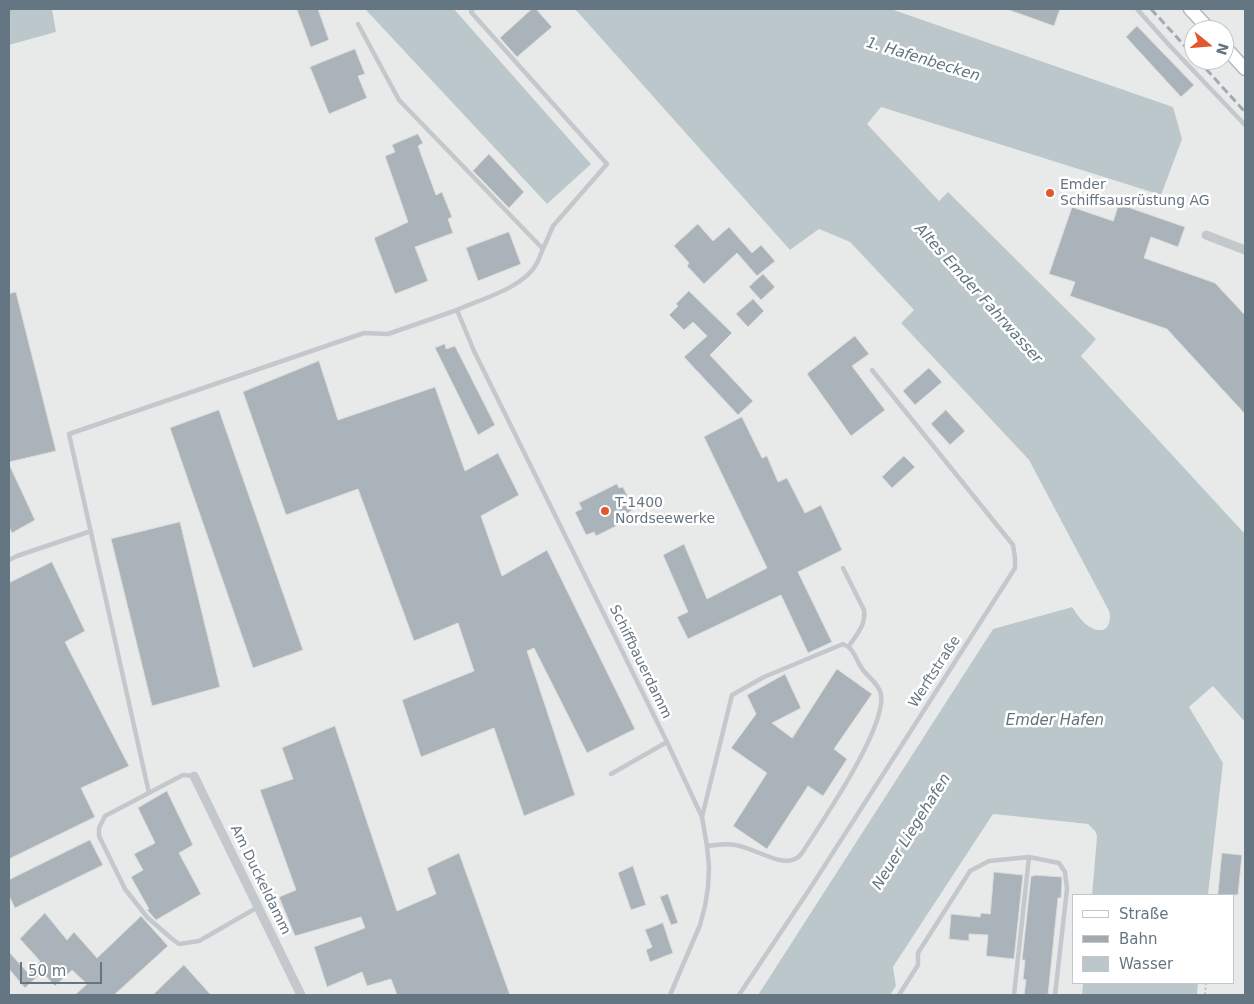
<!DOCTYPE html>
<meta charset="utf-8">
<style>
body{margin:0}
#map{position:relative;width:1254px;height:1004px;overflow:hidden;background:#fafaf8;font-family:"DejaVu Sans",sans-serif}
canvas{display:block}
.frame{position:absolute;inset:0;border:10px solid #657683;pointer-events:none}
.legend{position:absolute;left:1072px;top:894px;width:162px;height:90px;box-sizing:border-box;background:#fff;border:1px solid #c1c8cd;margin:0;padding:6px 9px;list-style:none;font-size:15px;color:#657683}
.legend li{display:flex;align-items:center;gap:10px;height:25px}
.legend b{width:25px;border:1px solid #c1c8cd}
.north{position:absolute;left:1184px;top:20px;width:50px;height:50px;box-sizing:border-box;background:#fff;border:1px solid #c1c8cd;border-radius:50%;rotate:107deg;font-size:14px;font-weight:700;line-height:20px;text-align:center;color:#657683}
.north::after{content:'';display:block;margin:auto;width:18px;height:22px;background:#e4572e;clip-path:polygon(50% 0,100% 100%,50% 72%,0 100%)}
.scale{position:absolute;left:20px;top:962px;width:82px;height:22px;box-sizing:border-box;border:2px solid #657683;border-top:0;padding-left:6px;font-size:15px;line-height:18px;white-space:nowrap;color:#657683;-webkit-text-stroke:4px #fff;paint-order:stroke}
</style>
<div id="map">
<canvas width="1254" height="1004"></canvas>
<div class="frame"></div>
<ul class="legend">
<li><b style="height:6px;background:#fff"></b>Straße</li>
<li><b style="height:6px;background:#a2aab0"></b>Bahn</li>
<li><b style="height:14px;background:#bbc7cb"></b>Wasser</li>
</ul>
<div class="north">N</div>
<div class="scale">50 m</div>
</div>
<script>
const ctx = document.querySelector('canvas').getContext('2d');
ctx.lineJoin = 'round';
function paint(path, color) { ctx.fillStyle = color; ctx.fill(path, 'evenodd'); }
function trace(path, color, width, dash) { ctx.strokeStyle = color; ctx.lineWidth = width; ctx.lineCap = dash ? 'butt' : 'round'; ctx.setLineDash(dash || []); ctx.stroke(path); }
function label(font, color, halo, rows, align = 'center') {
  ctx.font = font + ' "DejaVu Sans",sans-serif'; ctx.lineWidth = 5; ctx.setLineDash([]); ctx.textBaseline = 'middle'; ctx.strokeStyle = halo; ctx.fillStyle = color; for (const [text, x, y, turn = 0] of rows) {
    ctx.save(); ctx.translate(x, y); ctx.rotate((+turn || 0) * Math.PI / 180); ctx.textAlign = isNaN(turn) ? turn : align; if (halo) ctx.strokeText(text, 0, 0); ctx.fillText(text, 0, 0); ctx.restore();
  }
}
const built = new Path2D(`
 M 52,9 L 365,9 L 547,204 L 590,163 L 454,9 L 575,9 L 790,250 L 819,229 L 850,242 L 914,310 L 901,323 L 1029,460 L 1109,611 L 1110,622 L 1109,626 L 1104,629 L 1099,630 L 1091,628 L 1082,621 L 1071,607 L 993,629 L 758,995 L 9,995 L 9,45 L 56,32 Z
 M 891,9 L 1185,9 L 1204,30 L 1194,30 L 1194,60 L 1224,60 L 1224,53 L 1245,77 L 1245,534 L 1081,356 L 1095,339 L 947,193 L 939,201 L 866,124 L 881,107 L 1161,195 L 1173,107 Z
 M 1195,9 L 1245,9 L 1245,63 L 1224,40 L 1224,30 L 1215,30 Z
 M 1213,686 L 1245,722 L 1245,995 L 1197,995 L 1198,983 L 1233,983 L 1233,895 L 1208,895 L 1223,763 L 1189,707 Z
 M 993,814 L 1088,824 L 1095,831 L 1097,836 L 1092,895 L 1073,895 L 1073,983 L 1083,983 L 1082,995 L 890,995 L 896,986 L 893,967 Z`);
const water = new Path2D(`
 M 9,9 L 52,9 L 56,32 L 9,45 Z
 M 365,9 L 454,9 L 591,164 L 547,204 Z
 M 575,9 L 891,9 L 1173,107 L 1182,139 L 1161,195 L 881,107 L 867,124 L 939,201 L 948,192 L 1096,339 L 1081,356 L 1245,534 L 1245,722 L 1213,686 L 1189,707 L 1223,763 L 1208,895 L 1092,895 L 1097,836 L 1095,831 L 1088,824 L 993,814 L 893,967 L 896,986 L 890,995 L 758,995 L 993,629 L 1072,607 C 1077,614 1083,624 1092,628 C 1107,635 1112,623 1109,611 L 1029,460 L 901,323 L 914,310 L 850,242 L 819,229 L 790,250 Z
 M 1083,983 L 1198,983 L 1197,995 L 1082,995 Z`);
const building = new Path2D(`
 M 297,9 L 318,9 L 329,40 L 311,47 Z
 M 532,9 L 536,9 L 552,27 L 517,57 L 500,38 Z
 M 1009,9 L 1060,9 L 1054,26 L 1009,10 Z
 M 1137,26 L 1194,85 L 1181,97 L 1126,37 Z
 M 355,49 L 365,74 L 358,76 L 367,98 L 329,114 L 310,67 Z
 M 418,134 L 423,143 L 418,146 L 436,195 L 442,192 L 452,217 L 448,219 L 453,233 L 415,247 L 428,281 L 395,294 L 374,238 L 408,222 L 385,156 L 395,152 L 392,145 Z
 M 489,154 L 524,192 L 509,208 L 473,171 Z
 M 1119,204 L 1185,227 L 1178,247 L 1151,237 L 1144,258 L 1215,283 L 1245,315 L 1245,414 L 1167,329 L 1070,296 L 1075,282 L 1049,274 L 1072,207 L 1113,221 Z
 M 698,224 L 713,241 L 729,227 L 752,253 L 761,245 L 775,261 L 757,276 L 737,253 L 704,284 L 687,266 L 689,263 L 674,246 Z
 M 509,232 L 521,264 L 478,281 L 466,248 Z
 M 763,274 L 775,287 L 761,300 L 749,287 Z
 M 689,291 L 732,333 L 710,355 L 753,401 L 738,415 L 684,357 L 707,336 L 693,322 L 684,330 L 669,315 L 678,306 L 676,304 Z
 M 16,292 L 56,451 L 9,462 L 9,294 Z
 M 753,299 L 764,311 L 748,327 L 736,314 Z
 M 855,336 L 869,354 L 852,366 L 885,410 L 851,436 L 807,374 Z
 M 445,344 L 446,349 L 455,346 L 495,425 L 478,435 L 435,348 Z
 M 319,361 L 338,420 L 435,387 L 465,471 L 498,453 L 519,495 L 481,516 L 502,576 L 547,550 L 635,729 L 587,753 L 534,648 L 527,651 L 575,795 L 524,816 L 494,728 L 421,757 L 402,700 L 474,671 L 458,623 L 414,641 L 358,489 L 286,515 L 243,392 Z
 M 929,368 L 942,382 L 915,405 L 903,391 Z
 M 219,410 L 303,650 L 253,668 L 170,428 Z
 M 946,410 L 965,431 L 950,445 L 931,424 Z
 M 742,417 L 762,458 L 767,456 L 778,482 L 787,478 L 805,513 L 821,505 L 842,550 L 798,572 L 832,642 L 808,653 L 781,595 L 688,639 L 677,617 L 688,612 L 663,555 L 684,544 L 707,599 L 767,568 L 704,437 Z
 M 904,456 L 915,467 L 892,488 L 882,477 Z
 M 9,464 L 35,520 L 12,533 L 9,527 Z
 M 617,484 L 619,488 L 623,487 L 634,509 L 629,512 L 632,518 L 596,536 L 594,532 L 586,535 L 575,512 L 582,509 L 579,503 Z
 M 180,522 L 220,687 L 152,706 L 111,539 Z
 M 52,562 L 85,631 L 65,642 L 129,766 L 81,788 L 95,817 L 9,859 L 9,583 Z
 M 837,669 L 872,694 L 834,749 L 847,759 L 823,796 L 808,786 L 767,849 L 733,826 L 767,773 L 731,748 L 756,714 L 747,695 L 785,674 L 801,708 L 772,723 L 792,738 Z
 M 335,726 L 397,911 L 436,894 L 427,868 L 459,853 L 510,995 L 397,995 L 391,979 L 367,986 L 362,972 L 327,987 L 314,947 L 365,928 L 361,917 L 295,936 L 279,897 L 296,890 L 260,790 L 293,779 L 282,748 Z
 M 167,791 L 193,845 L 179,853 L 201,894 L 156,920 L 147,910 L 149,909 L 131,877 L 143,870 L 134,854 L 155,843 L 138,808 Z
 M 90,840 L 103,865 L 15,908 L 9,896 L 9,880 Z
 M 1222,853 L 1242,855 L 1238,895 L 1218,895 Z
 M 633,866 L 646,905 L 631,910 L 618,873 Z
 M 994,872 L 1023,875 L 1014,959 L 986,956 L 988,935 L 969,934 L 969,941 L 949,939 L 951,914 L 980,917 L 981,913 L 990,914 Z
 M 1034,875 L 1062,877 L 1062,882 L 1061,898 L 1058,898 L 1048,995 L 1024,995 L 1026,980 L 1023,979 L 1025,960 L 1022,960 L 1031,876 L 1034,876 Z
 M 668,894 L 678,923 L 671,925 L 660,897 Z
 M 45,913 L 67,940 L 74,932 L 97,958 L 141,916 L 168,946 L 114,995 L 75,995 L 87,984 L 72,970 L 55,986 L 42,972 L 25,988 L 9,969 L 9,952 L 28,973 L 40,961 L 20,939 Z
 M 663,923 L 673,953 L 650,962 L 646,950 L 652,947 L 645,930 Z
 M 184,965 L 211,995 L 153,995 Z`);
const path = new Path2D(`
 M 1205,995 L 1206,983`);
const lane = new Path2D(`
 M 473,9 L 471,12 L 607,164 L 553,226 L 543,249
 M 1137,9 L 1170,46 L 1245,125
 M 358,24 L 399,100 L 543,249 C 541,253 539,259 537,263 C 524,288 481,299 457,310 L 474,351 L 667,742 L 702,817 L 707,846 L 709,867 L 708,887 L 705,906 L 700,925 L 670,995
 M 9,560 L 17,556 L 91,531
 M 843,568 L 864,610 C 866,625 857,634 849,646
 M 611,774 L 667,742
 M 194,776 L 183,775 L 105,816 L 99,828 L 99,836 L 125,889 L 147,917 L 171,938 L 179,944 L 199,941 L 258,907
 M 149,793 L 69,434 L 364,333 L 388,334 L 457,310
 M 702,817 L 732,695 L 764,677 L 843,644 C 854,648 855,658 861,667 C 867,677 878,682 881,694 C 887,727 823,820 804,850 C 801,855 798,859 792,860 C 779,865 751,847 735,845 C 727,843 716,845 707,846
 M 739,995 L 811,887 L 1015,568 L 1015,558 L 1013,545 L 872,370
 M 899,995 L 918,965 L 918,953 L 970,871 L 989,861 L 1029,857 L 1059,863 L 1065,872 L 1067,889 L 1055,995
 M 1014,995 L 1029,857`);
const street = new Path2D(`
 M 1206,235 L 1245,250
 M 194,776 L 301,995`);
const secondary = new Path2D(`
 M 1190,9 L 1210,30
 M 1224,46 L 1245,69`);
const rail = new Path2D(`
 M 1151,9 L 1194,56
 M 1198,60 L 1245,112`);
const markers = [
 [1050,193,5,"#e4572e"],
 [605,511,5,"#e4572e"]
];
const poiNames = [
 ["Emder",1060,185],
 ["Schiffsausrüstung AG",1060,201],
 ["T-1400",615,503],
 ["Nordseewerke",615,519]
];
const streetNames = [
 ["Schiffbauerdamm",640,662,64],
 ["Werftstraße",935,672,-57],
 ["Am Duckeldamm",260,880,64]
];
const waterNames = [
 ["1. Hafenbecken",923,60,17],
 ["Altes Emder Fahrwasser",978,294,48],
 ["Emder Hafen",1055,721],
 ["Neuer Liegehafen",912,832,-58]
];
paint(built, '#e8e9e9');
paint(water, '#bbc7cb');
paint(building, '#aab3b9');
trace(building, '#dcdcda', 1);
trace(secondary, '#b3babf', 15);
trace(path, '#bbbfc2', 2, [2.5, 2.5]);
trace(lane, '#c3c8cc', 4.5);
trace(street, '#c3c8cc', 9);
trace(secondary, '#fff', 12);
trace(rail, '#a2aab0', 3, [8, 4]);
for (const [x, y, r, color] of markers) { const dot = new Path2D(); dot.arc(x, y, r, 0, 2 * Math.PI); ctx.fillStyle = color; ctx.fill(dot); trace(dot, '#fff', 2); }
label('14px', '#657683', '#fff', poiNames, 'left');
label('14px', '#657683', '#fff', streetNames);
label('italic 15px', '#60757c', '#fff', waterNames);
</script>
